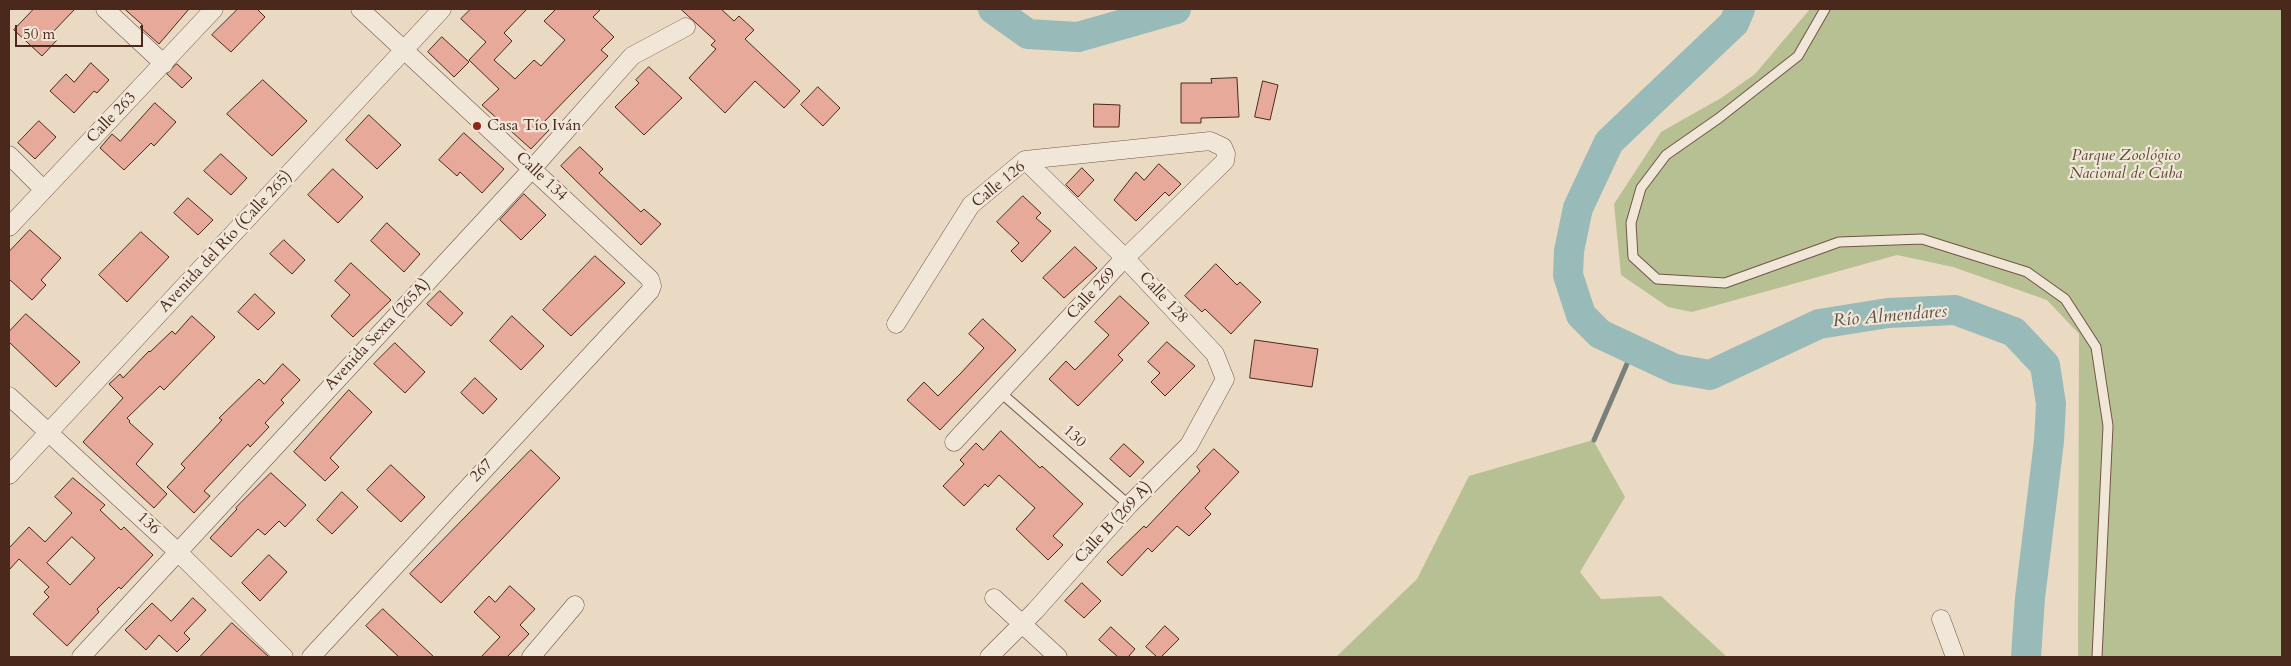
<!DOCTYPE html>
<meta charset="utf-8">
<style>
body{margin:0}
#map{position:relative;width:2291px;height:666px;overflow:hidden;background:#eadac3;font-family:Cardo,serif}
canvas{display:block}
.frame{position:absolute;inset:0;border:10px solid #4a281c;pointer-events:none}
.scale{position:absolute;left:15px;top:25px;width:128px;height:22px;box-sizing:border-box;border:2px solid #4a281c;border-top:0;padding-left:6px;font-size:15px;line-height:18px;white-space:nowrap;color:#4a281c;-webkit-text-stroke:4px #f1e7d8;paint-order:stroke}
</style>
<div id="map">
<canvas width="2291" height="666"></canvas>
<div class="frame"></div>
<div class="scale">50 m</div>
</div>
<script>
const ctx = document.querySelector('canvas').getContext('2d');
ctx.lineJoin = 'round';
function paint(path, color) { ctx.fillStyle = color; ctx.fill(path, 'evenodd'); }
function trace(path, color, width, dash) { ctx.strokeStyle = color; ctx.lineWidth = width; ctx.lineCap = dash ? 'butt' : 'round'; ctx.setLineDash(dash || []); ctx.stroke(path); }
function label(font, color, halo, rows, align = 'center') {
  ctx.font = font + ' Cardo,serif'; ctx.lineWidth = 4.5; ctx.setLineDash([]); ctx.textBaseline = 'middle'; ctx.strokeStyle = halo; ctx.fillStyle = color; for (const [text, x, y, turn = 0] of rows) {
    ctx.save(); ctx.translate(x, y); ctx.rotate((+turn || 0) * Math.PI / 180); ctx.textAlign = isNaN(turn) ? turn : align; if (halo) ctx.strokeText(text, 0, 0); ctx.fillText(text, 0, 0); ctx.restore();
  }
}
const green = new Path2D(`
 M 1810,9 L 2282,9 L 2282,657 L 2078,657 L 2079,334 L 2047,300 L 1953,267 L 1897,255 L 1692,312 L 1668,307 L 1621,275 L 1614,204 L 1661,132 L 1721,98 L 1755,74 Z
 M 1593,440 L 1625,497 L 1580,572 L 1601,599 L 1661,596 L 1727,657 L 1336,657 L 1417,579 L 1469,476 Z`);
const stream = new Path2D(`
 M 1594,440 L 1633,350`);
const river = new Path2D(`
 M 993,9 L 1028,34 L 1078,37 L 1176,9
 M 1740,9 L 1734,23 L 1609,142 L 1578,208 L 1569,251 L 1568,275 L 1581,315 L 1600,334 L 1675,369 L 1710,375 L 1819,324 L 1888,313 L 1955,310 L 2014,332 L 2045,365 L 2051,404 L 2049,441 L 2030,598 L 2026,657`);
const building = new Path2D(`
 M 34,9 L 75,9 L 51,34 L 57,40 L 42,56 L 14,30 Z
 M 125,9 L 189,9 L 159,44 L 140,27 L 142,25 Z
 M 238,9 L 257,9 L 265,17 L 231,52 L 212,35 Z
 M 471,9 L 527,9 L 504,33 L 512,41 L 494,60 L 515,79 L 534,60 L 541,66 L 565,40 L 544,21 L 556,9 L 601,9 L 593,17 L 614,37 L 601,50 L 608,56 L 542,124 L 549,130 L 531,149 L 482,105 L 499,89 L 469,60 L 486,42 L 461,19 Z
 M 681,9 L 721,9 L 734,21 L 739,16 L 754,30 L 745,39 L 800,91 L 784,108 L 755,81 L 725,113 L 689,78 L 716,49 L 711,45 L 715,41 Z
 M 442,37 L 469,62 L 454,77 L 428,52 Z
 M 91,63 L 109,80 L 97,93 L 94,91 L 74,113 L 50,91 L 66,74 L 74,82 Z
 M 177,64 L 192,78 L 182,88 L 167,74 Z
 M 649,67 L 682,98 L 644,135 L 615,107 L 639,83 L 636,80 Z
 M 1237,78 L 1239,117 L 1201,118 L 1201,123 L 1181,123 L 1181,83 L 1212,83 L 1211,79 Z
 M 263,80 L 307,121 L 272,156 L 227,114 Z
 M 1263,81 L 1278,85 L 1270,120 L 1255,117 Z
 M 818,87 L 840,108 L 823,126 L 801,105 Z
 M 155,103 L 176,122 L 154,146 L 151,143 L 124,170 L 100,148 L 112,134 L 120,141 Z
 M 1094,104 L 1120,105 L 1119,127 L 1094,127 Z
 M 369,115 L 401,145 L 377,169 L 346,140 Z
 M 39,121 L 56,137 L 35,159 L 18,143 Z
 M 464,133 L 504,169 L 482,193 L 460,172 L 457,176 L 439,160 Z
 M 580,147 L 603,169 L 599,173 L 641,212 L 644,209 L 661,224 L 641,245 L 561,166 Z
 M 221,154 L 247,178 L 231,195 L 204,171 Z
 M 1159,164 L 1181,184 L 1169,196 L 1165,192 L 1136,221 L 1114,200 L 1136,172 L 1144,180 Z
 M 1082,168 L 1094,180 L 1078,197 L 1066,185 Z
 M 333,169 L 363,197 L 338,223 L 308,195 Z
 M 524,194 L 546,215 L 521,240 L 500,220 Z
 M 1023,196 L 1041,213 L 1036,218 L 1051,231 L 1022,262 L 1011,251 L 1019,243 L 997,222 Z
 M 188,198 L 213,220 L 198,235 L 174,213 Z
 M 387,223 L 420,254 L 404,272 L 371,241 Z
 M 30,230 L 61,258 L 41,280 L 46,285 L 32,300 L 9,279 L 9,252 Z
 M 141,232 L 169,257 L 127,302 L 99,275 Z
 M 284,240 L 305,260 L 292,274 L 270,254 Z
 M 1075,247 L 1097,268 L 1064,298 L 1043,278 Z
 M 595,256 L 625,283 L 571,336 L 543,310 Z
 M 351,263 L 391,300 L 353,337 L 331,316 L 350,295 L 335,281 Z
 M 1216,264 L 1237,285 L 1240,282 L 1261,302 L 1231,334 L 1205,309 L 1202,312 L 1185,296 Z
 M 440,291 L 463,313 L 451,326 L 427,304 Z
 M 255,294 L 275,313 L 258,330 L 238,312 Z
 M 1120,296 L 1149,323 L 1118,355 L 1123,360 L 1078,406 L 1049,379 L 1066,361 L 1075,370 L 1109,335 L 1095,322 Z
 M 26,314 L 80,362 L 56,387 L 9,342 L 9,332 Z
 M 192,316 L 215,337 L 164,390 L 160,386 L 127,418 L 130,421 L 129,422 L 153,444 L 136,464 L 167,494 L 154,508 L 83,442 L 123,398 L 109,384 L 120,374 L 123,378 L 149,351 L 150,352 L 172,331 L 175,334 Z
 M 512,316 L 544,346 L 521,370 L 490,341 Z
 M 983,319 L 1016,350 L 940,430 L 907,400 L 924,382 L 938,396 L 961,373 L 984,348 L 969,334 Z
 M 1255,340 L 1318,349 L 1312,387 L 1250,378 Z
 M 1167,342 L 1195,366 L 1165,396 L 1151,382 L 1160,373 L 1148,362 Z
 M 395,343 L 425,372 L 405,393 L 374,364 Z
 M 283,364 L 300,380 L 281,400 L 284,403 L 265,423 L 269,427 L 250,447 L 248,444 L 204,491 L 210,496 L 194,513 L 167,487 L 185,468 L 181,464 L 222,420 L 219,418 L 259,379 L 264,384 Z
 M 475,378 L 497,399 L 483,414 L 461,393 Z
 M 349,390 L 372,412 L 330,458 L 339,467 L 325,481 L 294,452 Z
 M 1001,431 L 1040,468 L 1042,466 L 1083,504 L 1053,536 L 1063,545 L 1048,560 L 1016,529 L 1035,508 L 999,475 L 988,487 L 985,484 L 964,506 L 943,486 L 964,464 L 960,460 L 976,443 L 983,450 Z
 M 1124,444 L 1144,462 L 1130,477 L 1110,459 Z
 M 1214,449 L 1239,472 L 1205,508 L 1211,514 L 1189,536 L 1177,526 L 1152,552 L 1148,548 L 1122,576 L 1107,562 L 1144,526 L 1146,528 L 1200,471 L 1197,467 Z
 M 531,450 L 560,478 L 441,603 L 410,574 Z
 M 391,465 L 425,497 L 401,522 L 367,490 Z
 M 271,473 L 306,505 L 285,527 L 279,521 L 265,535 L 258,529 L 231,557 L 210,538 L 237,509 L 236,508 Z
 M 73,478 L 105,505 L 100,510 L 121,530 L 124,527 L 153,555 L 121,589 L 119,587 L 97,609 L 99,612 L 67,646 L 33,614 L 49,597 L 44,592 L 49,587 L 19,559 L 9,570 L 9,548 L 29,527 L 45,542 L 72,513 L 55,497 ZM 72,537 L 95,558 L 70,585 L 47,563 Z
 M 342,492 L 358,507 L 332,534 L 317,520 Z
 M 269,555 L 287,572 L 260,601 L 242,583 Z
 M 1082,583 L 1101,601 L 1084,618 L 1065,601 Z
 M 510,586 L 535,609 L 520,625 L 529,634 L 507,657 L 481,657 L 500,637 L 474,612 L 489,596 L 495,602 Z
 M 193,598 L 206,610 L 184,633 L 190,639 L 177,652 L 159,635 L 146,650 L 125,630 L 152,603 L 171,621 Z
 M 383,609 L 434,657 L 399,657 L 366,626 Z
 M 232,623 L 269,657 L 200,657 Z
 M 1165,626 L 1179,639 L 1161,657 L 1157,657 L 1146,647 Z
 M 1111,627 L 1135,649 L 1128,657 L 1118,657 L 1099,640 Z`);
const lane = new Path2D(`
 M 1825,9 L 1798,56 L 1719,118 L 1666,155 L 1641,188 L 1631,223 L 1633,257 L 1657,279 L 1725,283 L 1839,242 L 1922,239 L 2027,272 L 2065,299 L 2096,347 L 2108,426 L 2097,657
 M 1000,392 L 1129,505`);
const street = new Path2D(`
 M 105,9 L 164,64
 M 9,155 L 44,190
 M 9,227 L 214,9
 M 896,324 L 971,205 L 1025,160 L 1210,141 L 1223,147 L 1226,154 L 1225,161 L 1118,265 L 954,442
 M 9,396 L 178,552 L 284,657
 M 9,475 L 442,9
 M 994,598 L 1058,657
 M 1941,619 L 1955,657
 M 81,657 L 532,169 L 632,56 L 686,27
 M 311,657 L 650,291 L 652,286 L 650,279 L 360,9
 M 531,657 L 575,605
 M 989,657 L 1035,611 L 1129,505 L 1189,445 L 1225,379 L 1215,354 L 1125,258 L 1025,160`);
const markers = [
 [477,126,5,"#8f2418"]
];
const streetNames = [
 ["Calle 263",112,118,-46],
 ["Calle 134",541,177,43],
 ["Calle 126",999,185,-39],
 ["Avenida del Río (Calle 265)",226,242,-47],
 ["Calle 269",1092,294,-47],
 ["Calle 128",1163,298,47],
 ["Avenida Sexta (265A)",378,335,-47],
 ["130",1074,437,42],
 ["267",482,471,-47],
 ["Calle B (269 A)",1114,523,-47],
 ["136",148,524,43]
];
const poiNames = [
 ["Casa Tío Iván",487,126]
];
const parkNames = [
 ["Parque Zoológico",2126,156],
 ["Nacional de Cuba",2126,174]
];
const waterNames = [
 ["Río Almendares",1890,317,-5]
];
paint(green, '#b7c093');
trace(stream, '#79807a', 5);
trace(river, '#98bab8', 30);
paint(building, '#e7a99a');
trace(building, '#4a281c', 1);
trace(lane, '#725446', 11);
trace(street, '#725446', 19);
trace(lane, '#f1e7d8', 9);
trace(street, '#f1e7d8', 18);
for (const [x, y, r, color] of markers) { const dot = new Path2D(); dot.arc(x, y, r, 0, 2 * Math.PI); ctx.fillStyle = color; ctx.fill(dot); trace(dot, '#f1e7d8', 2); }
label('16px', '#4a281c', '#f1e7d8', streetNames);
label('16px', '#4a281c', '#f1e7d8', poiNames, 'left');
label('italic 16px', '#604634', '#f1e7d8', parkNames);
label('italic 18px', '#5e4c43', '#f1e7d8', waterNames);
</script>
